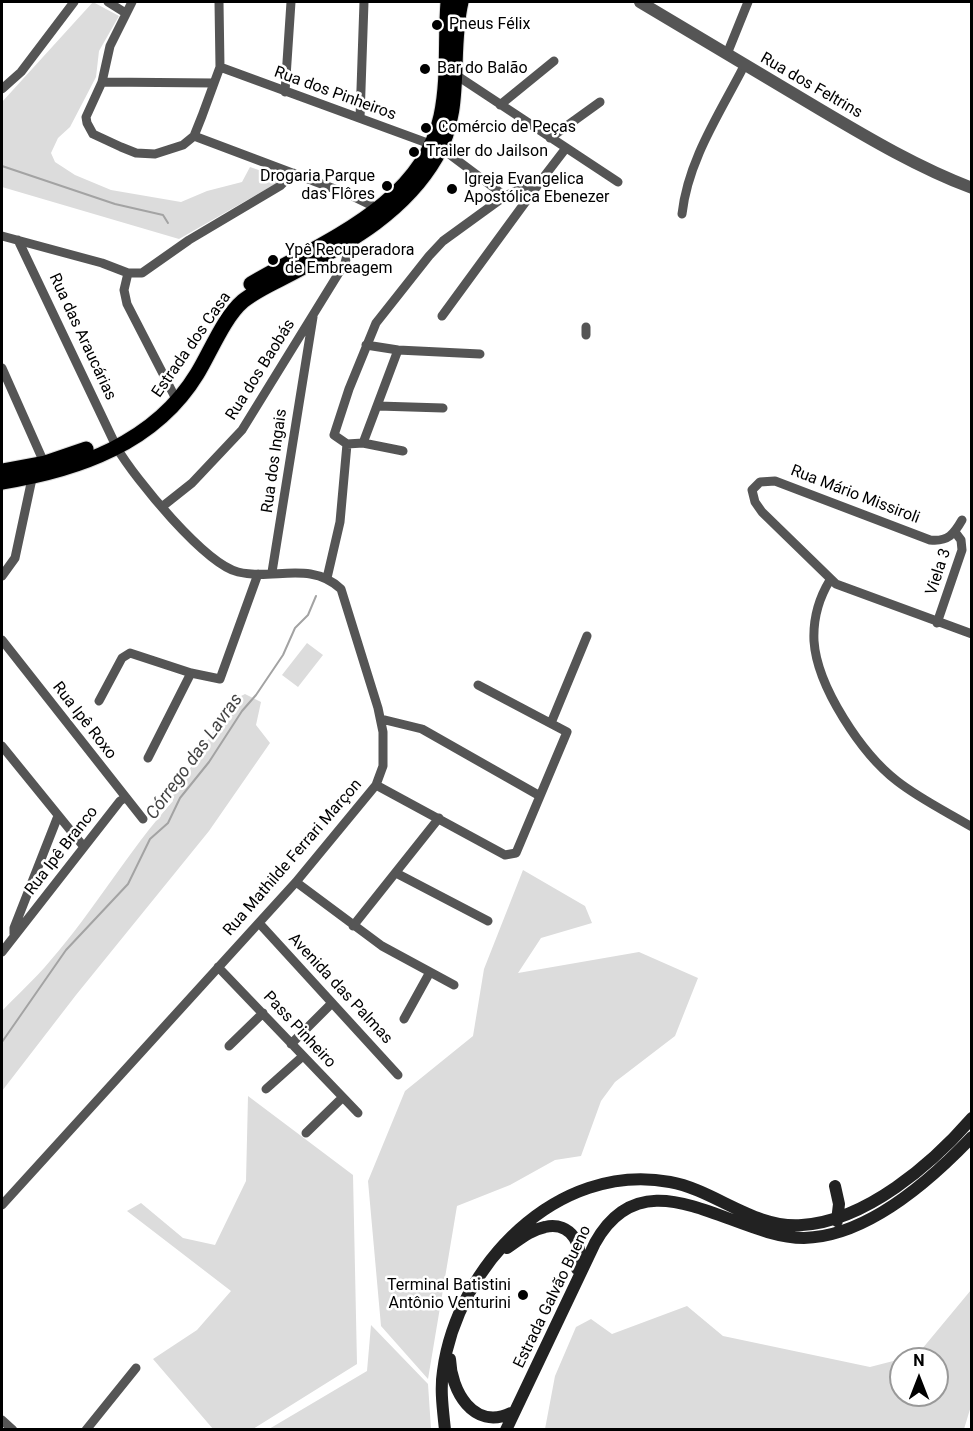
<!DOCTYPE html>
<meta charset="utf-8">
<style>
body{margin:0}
#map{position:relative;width:973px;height:1431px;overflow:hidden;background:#fff;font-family:Roboto,sans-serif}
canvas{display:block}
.frame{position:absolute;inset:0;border:3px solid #000;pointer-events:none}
.north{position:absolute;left:889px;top:1347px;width:60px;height:60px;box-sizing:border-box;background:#fff;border:2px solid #999;border-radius:50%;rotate:0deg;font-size:16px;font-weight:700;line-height:24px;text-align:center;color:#000}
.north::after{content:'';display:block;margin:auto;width:21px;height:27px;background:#000;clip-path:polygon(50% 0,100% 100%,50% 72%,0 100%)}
</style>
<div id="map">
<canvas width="973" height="1431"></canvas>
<div class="frame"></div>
<div class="north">N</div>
</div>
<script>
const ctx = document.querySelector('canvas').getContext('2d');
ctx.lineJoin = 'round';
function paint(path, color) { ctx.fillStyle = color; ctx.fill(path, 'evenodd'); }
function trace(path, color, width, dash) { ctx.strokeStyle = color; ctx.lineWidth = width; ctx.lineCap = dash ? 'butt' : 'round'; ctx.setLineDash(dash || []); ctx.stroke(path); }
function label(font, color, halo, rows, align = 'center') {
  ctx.font = font + ' Roboto,sans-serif'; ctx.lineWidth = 5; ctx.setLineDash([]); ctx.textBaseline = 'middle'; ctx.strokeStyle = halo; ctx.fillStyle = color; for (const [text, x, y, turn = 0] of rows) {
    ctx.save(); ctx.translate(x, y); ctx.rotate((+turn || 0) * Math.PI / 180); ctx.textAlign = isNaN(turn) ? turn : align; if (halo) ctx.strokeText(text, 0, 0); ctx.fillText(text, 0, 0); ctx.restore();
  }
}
const green = new Path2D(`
 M 93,2 L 119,16 L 99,51 L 96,77 L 70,127 L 58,138 L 51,153 L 55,162 L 75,175 L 111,190 L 181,202 L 207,191 L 242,182 L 250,167 L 279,177 L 277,183 L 179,239 L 2,187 L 2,102 Z
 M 307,643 L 323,655 L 298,687 L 282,675 Z
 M 245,694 L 261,702 L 256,725 L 270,743 L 209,831 L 76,995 L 2,1091 L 2,1011 C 17,995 35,979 50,961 C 94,911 128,851 173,801 L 172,797 L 233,700 Z
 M 523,870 L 585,906 L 592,923 L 541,938 L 518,973 L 639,952 L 698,978 L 675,1036 L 615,1082 L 601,1101 L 581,1156 L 555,1160 L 510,1185 L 457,1206 L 428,1379 L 381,1326 L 368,1181 L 405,1091 L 473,1036 L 484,969 Z
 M 248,1096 L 353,1175 L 357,1364 L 253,1429 L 213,1429 L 153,1359 L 197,1330 L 231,1291 L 127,1211 L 141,1203 L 183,1238 L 215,1245 L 246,1181 Z
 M 971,1290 L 971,1406 L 964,1429 L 545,1429 L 555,1376 L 576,1327 L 591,1319 L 612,1334 L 687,1306 L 723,1336 L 870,1367 L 901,1359 L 901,1395 L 937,1395 L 937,1359 L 902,1359 L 917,1355 Z
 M 371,1325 L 428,1384 L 431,1429 L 269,1429 L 367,1371 Z`);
const stream = new Path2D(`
 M 2,166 L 115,204 L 163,215 L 168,223
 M 2,1042 L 66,950 L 128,884 L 150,839 L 168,823 L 180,798 L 209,762 L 242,711 L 256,695 L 283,655 L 295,628 L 308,615 L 316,596`);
const minor = new Path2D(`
 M 108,2 L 124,12
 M 132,2 L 110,46 L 102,82 L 86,117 L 87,123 L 93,134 L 121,147 L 136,153 L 155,154 L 183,145 L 194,136 L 202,116 L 220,67 L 219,2
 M 727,54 L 748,2
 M 220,67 L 441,148 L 505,196
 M 453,73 L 618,182
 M 102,82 L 214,83
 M 2,89 L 21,72 L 74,2
 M 285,92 L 291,2
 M 500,105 L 554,61
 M 360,118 L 364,2
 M 194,136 L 348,194 L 381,210
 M 550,138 L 600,102
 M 682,214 C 688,160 720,113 744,66
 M 2,236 L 102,263 L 128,273 L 142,273 L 189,240 L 280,186 L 293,173
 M 128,273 L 124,290 L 127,304 L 177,401
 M 442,316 L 543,178
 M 586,335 L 586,327
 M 366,345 L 398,350 L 480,354
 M 2,368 L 46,467
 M 378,406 L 443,408
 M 363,443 L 398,350
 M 403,451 L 363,443 L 347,444 L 334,435 L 349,389 L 376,323 L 429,256 L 443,241 L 505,196 L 543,178 L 566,148
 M 163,506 L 192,483 L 242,430 L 345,263 L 351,240
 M 962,520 C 954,534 948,542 930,540 L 775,481 L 760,482 L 752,490 L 755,502 L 762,512 L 836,584 L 972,634
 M 272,572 L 313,317
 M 2,576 L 15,558 L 33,474
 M 327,578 L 340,522 L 347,444
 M 830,580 C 819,598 813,620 814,641 C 817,687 862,754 897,781 C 920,799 947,812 972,827
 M 937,623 L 962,550 L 961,540 L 955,532
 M 2,640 L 143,819
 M 99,701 L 122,658 L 130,653 L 191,673 L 220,679 L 258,574
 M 381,719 L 422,729 L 540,796
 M 551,723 L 587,636
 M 2,746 L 84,847
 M 148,758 L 191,673
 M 376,785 L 505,855 L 516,853 L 567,732 L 478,685
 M 396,873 L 488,921
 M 296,882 L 382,946 L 454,985
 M 259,923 L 398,1075
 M 353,926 L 439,818
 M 14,934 L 14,928 L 58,816
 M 2,952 L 120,801 L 125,798
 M 218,967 L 358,1113
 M 404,1019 L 430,972
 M 291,1044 L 332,1003
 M 229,1046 L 263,1013
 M 266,1089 L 303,1056
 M 306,1133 L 342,1098
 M 2,1205 L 296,882 L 376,785 L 383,766 L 383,732 L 378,708 L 341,589 C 310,560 273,581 238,572 C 205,564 135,479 117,448 L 18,240
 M 2,1420 L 13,1430
 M 86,1430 L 136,1368`);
const tertiary = new Path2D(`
 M 640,2 C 700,38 760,74 821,110 C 870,139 919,168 972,188`);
const secondary = new Path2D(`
 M 835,1186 L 839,1204 L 837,1221
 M 507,1248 C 519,1240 530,1230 545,1227 C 571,1221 586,1247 577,1269
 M 450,1359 C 451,1390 473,1431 511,1413
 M 445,1430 C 443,1410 440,1390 443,1371 C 457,1266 557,1161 670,1182 C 715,1190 754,1229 802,1225 C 866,1221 932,1164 972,1118
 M 506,1430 L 595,1243 C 646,1151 733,1238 804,1238 C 867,1237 931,1180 972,1137`);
const primary = new Path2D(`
 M 251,284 C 320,243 422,206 441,116 C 449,79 445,39 448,2
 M 2,471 L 45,463 L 86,449
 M 2,482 C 78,470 155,443 197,374 C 210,353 224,317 243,301 C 259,288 280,280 298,270 C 351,241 405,211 436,157 C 464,109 449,53 461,2`);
const markers = [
 [437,25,6,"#000"],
 [425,69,6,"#000"],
 [426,128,6,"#000"],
 [414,152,6,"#000"],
 [387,186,6,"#000"],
 [452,189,6,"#000"],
 [273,260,6,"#000"],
 [523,1295,6,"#000"]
];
const poiNames = [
 ["Pneus Félix",449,25],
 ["Bar do Balão",437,69],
 ["Comércio de Peças",438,128],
 ["Trailer do Jailson",426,152],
 ["Drogaria Parque",375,177,"right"],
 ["das Flôres",375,195,"right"],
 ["Igreja Evangelica",464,180],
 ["Apostólica Ebenezer",464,198],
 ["Ypê Recuperadora",285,251],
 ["de Embreagem",285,269],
 ["Terminal Batistini",511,1286,"right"],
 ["Antônio Venturini",511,1304,"right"]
];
const streetNames = [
 ["Rua dos Feltrins",811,86,30],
 ["Rua dos Pinheiros",335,94,20],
 ["Rua das Araucárias",82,337,65],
 ["Estrada dos Casa",192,345,-55],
 ["Rua dos Baobás",261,370,-58],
 ["Rua dos Ingais",275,461,-82],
 ["Rua Mário Missiroli",855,495,21],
 ["Viela 3",939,572,-72],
 ["Rua Ipê Roxo",84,721,52],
 ["Rua Ipê Branco",62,851,-52],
 ["Rua Mathilde Ferrari Marçon",293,858,-49],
 ["Avenida das Palmas",340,989,47],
 ["Pass Pinheiro",299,1030,47],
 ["Estrada Galvão Bueno",553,1297,-64]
];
const waterNames = [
 ["Córrego das Lavras",195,757,-54]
];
paint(green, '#dcdcdc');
trace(stream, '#a3a3a3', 2);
trace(primary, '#dbdbdb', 17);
trace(minor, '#555', 9);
trace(tertiary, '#555', 12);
trace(secondary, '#222', 12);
trace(primary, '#000', 15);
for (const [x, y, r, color] of markers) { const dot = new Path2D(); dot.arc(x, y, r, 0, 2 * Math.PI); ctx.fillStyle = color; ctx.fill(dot); trace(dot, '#fff', 2); }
label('16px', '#000', '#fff', poiNames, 'left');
label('16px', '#000', '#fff', streetNames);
label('italic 18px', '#444', '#fff', waterNames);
</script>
